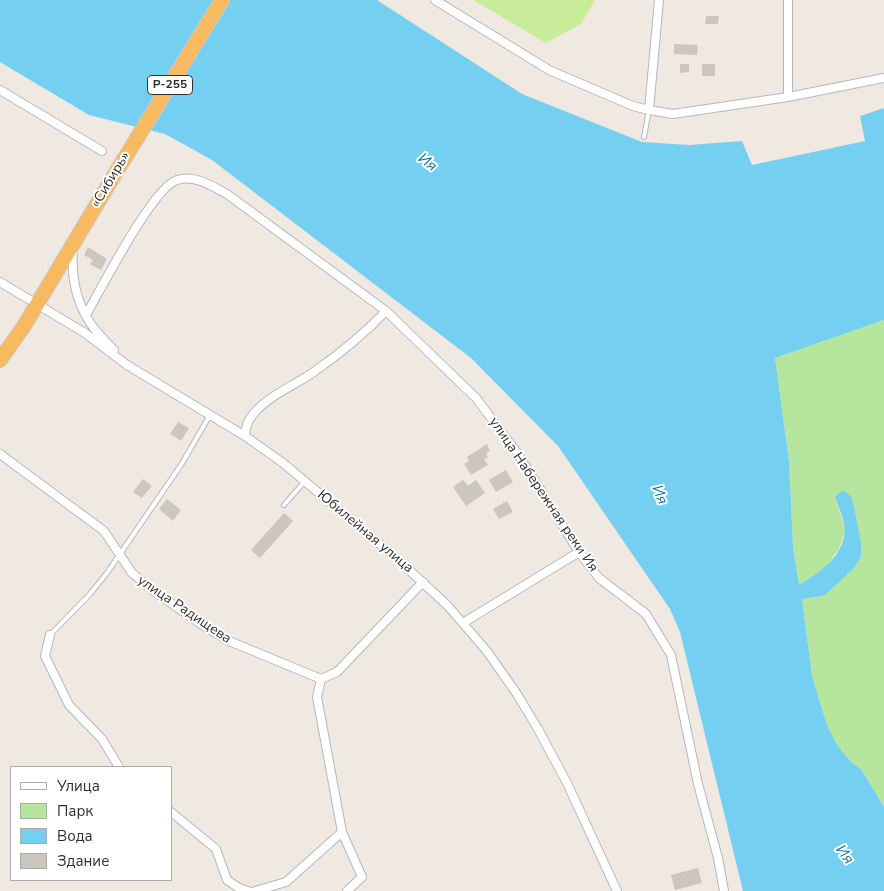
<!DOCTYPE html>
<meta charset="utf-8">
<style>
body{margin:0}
#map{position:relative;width:884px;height:891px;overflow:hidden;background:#efe9e1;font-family:"Nunito Sans",sans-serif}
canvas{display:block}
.legend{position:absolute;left:10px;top:766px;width:162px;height:115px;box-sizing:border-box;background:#fff;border:1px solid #ababab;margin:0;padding:6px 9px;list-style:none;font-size:15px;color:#2e2e2e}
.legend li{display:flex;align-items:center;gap:10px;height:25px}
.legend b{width:25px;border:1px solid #ababab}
</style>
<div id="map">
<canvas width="884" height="891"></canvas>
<ul class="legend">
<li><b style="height:6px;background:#fff"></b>Улица</li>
<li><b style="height:14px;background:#b6e59e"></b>Парк</li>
<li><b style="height:14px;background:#75cff0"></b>Вода</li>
<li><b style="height:14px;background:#cbc7bf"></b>Здание</li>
</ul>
</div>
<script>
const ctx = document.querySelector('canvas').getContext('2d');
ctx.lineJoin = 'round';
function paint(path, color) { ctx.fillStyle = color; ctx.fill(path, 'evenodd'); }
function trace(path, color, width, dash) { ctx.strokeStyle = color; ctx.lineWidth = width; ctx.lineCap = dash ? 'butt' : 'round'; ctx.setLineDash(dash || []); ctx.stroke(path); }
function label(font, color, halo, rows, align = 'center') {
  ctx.font = font + ' "Nunito Sans",sans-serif'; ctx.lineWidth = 4; ctx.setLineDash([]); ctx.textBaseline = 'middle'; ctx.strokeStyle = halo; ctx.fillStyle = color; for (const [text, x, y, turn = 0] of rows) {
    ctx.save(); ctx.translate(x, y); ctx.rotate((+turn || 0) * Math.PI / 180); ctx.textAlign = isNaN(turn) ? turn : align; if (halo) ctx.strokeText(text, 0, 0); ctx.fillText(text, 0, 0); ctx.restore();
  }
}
const green = new Path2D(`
 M 884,320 L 884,807 L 861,769 L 851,762 L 837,745 L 827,725 L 812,676 L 802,599 L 825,596 L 854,511 L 852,498 L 835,497 L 846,531 L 838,550 L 825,568 L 799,585 L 793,547 L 789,461 L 775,358 Z`);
const pitch = new Path2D(`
 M 473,0 L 595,0 L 581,24 L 546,43 Z`);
const water = new Path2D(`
 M 0,0 L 377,0 L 522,94 L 642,142 L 689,145 L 742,141 L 752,165 L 865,141 L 860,116 L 884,108 L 884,320 L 775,358 L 789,461 L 793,547 L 799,585 C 820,572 841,559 845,532 C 846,524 838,505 835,497 L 842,491 L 846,492 L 852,498 L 861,542 L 861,556 L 854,568 L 824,596 L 802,599 L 812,676 L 827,725 L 837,745 L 851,762 L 861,769 L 884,807 L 884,891 L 743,891 L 680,632 L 670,609 L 558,446 L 471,358 L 212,160 L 165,134 L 89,115 L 0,62 Z`);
const building = new Path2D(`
 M 706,16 L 719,16 L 718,24 L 705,24 Z
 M 674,44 L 698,45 L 697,55 L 674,54 Z
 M 680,64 L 689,64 L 689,72 L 680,73 Z
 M 702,64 L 715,64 L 715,76 L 702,76 Z
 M 88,247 L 107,259 L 101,270 L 90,264 L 93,260 L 84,255 Z
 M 178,422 L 189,428 L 181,441 L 170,434 Z
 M 487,444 L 490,451 L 486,454 L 488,457 L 484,459 L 488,465 L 471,475 L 464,464 L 469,461 L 467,457 Z
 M 506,470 L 513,482 L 496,492 L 489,480 Z
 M 143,479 L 152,486 L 142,498 L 133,492 Z
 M 463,480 L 468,486 L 476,480 L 485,493 L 466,506 L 453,487 Z
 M 167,499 L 181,510 L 173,521 L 159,509 Z
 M 507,501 L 513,512 L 499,519 L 493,509 Z
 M 284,513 L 293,521 L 260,558 L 251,550 Z
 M 698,868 L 702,883 L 675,890 L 671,875 Z`);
const service = new Path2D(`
 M 644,137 L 649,110
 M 284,505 L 305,481
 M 50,635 L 90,594 L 107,573 L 181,465 L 210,415`);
const minor = new Path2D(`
 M 435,0 L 549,70 L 633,106 L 649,110 L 673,114 L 788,97 L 884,78
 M 0,90 L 102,151
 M 788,97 L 788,0
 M 649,110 L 659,0
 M 73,249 C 71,277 76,304 93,327 C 99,335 107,343 114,350
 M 0,282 L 85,333 L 127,365 L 245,436 L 283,463 L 394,556 L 447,605 L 486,650 L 517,694 L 538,729 L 567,783 L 617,891
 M 86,315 C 101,289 153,187 177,180 C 194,174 212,186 227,194 L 386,311 L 476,398 L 518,454 L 579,552 L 599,578 L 646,614 L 671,655 L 698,784 L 718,858 L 724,891
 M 245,436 C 246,425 248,420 255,412 C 271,394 296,385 315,371 C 341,353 364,334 386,311
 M 0,454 L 104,531 L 132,573 L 154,591 L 205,627 L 229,641 L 321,679
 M 463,623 L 579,552
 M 50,635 L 45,656 L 69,705 L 102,739 L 119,767
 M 171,812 L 216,849 L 227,880 L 239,888 L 248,891
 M 255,891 L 286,882 L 342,832
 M 347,891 L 362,877 L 342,832 L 317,697 L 321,679 L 337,672 L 423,582`);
const trunk = new Path2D(`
 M 0,360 L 24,326 L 118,169 L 222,0`);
const shields = [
 [170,85,45]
];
const shieldNames = [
 ["Р-255",170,85]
];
const streetNames = [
 ["«Сибирь»",111,180,-59],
 ["улица Набережная реки Ия",543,495,56],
 ["Юбилейная улица",365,532,40],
 ["улица Радищева",184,610,34]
];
const waterNames = [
 ["Ия",427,163,37],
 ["Ия",659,495,68],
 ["Ия",844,855,53]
];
paint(green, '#b6e59e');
paint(pitch, '#c9ec9a');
paint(water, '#75cff0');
paint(building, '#cbc7bf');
trace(service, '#b4b7c1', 6);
trace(minor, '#b4b7c1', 10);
trace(trunk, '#c9c9c9', 16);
trace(service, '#fff', 4);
trace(minor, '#fff', 8);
trace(trunk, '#f8ba60', 14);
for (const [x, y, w] of shields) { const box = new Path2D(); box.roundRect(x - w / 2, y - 9.5, w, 19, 4); ctx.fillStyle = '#fff'; ctx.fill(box); trace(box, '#2e2e2e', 1); }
label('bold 12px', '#2e2e2e', null, shieldNames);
label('14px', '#2e2e2e', '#fff', streetNames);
label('italic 15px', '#0d6fa3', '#fff', waterNames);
</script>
